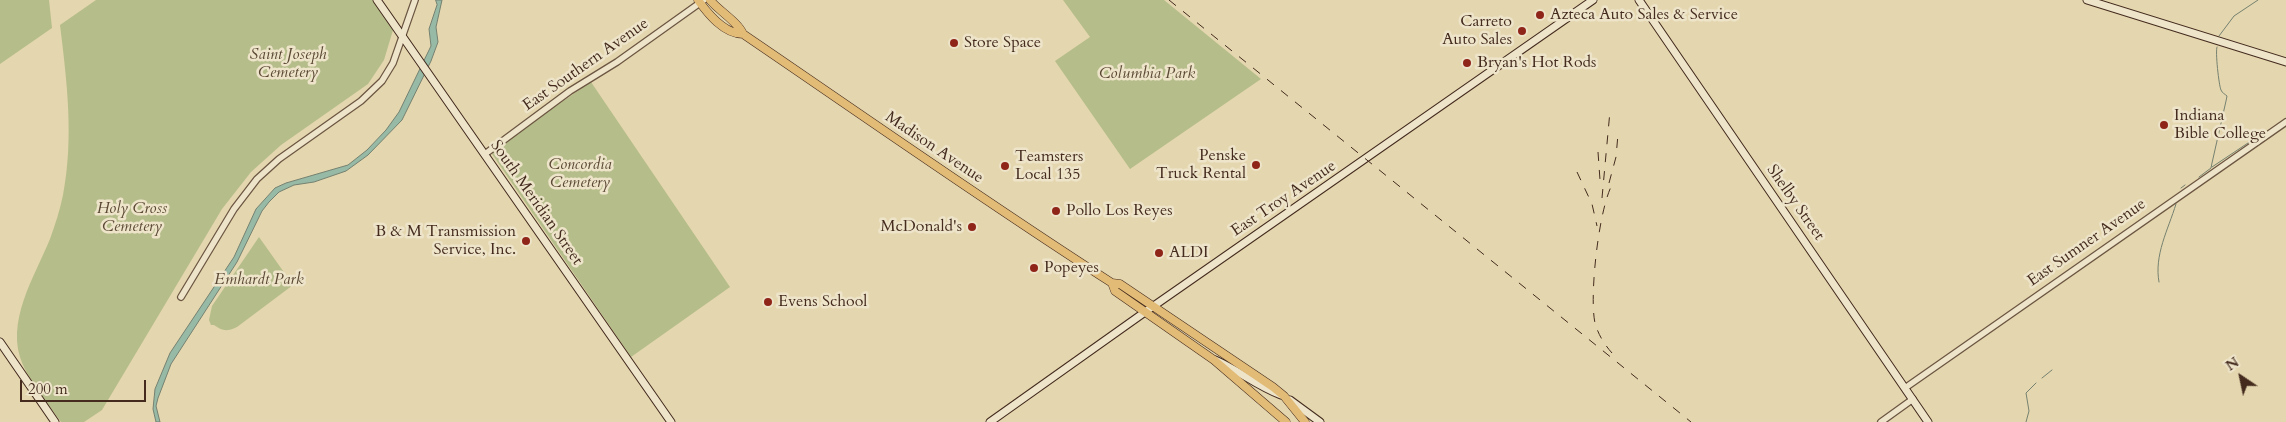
<!DOCTYPE html>
<style>
body{margin:0}
#map{position:relative;width:2286px;height:422px;overflow:hidden;background:#e4d6ae;font-family:Cardo,serif}
canvas{display:block}
.north{position:absolute;left:2216px;top:352px;width:50px;height:50px;-webkit-text-stroke:4px #ede4ca;paint-order:stroke;rotate:326deg;font-size:14px;font-weight:700;line-height:20px;text-align:center;color:#442b1e}
.north::after{content:'';display:block;margin:auto;width:18px;height:22px;background:#442b1e;clip-path:polygon(50% 0,100% 100%,50% 72%,0 100%)}
.scale{position:absolute;left:20px;top:380px;width:126px;height:22px;box-sizing:border-box;border:2px solid #442b1e;border-top:0;padding-left:6px;font-size:15px;line-height:18px;white-space:nowrap;color:#442b1e;-webkit-text-stroke:4px #ede4ca;paint-order:stroke}
</style>
<div id="map">
<canvas width="2286" height="422"></canvas>
<div class="north">N</div>
<div class="scale">200 m</div>
</div>
<script>
const ctx = document.querySelector('canvas').getContext('2d');
ctx.lineJoin = 'round';
function paint(path, color) { ctx.fillStyle = color; ctx.fill(path, 'evenodd'); }
function trace(path, color, width, dash) { ctx.strokeStyle = color; ctx.lineWidth = width; ctx.lineCap = dash ? 'butt' : 'round'; ctx.setLineDash(dash || []); ctx.stroke(path); }
function label(font, color, halo, rows, align = 'center') {
  ctx.font = font + ' Cardo,serif'; ctx.lineWidth = 5; ctx.setLineDash([]); ctx.textBaseline = 'middle'; ctx.strokeStyle = halo; ctx.fillStyle = color; for (const [text, x, y, turn = 0] of rows) {
    ctx.save(); ctx.translate(x, y); ctx.rotate((+turn || 0) * Math.PI / 180); ctx.textAlign = isNaN(turn) ? turn : align; if (halo) ctx.strokeText(text, 0, 0); ctx.fillText(text, 0, 0); ctx.restore();
  }
}
const green = new Path2D(`
 M 0,0 L 49,0 L 52,28 L 0,64 Z
 M 96,0 L 373,0 L 393,30 L 384,60 L 368,84 L 281,145 L 251,172 L 222,209 L 102,410 L 84,422 L 61,422 C 48,404 32,385 23,365 C 4,323 35,276 50,239 C 55,225 60,210 63,195 C 74,138 67,82 60,25 Z
 M 1063,0 L 1164,0 L 1261,79 L 1130,169 L 1055,61 L 1090,37 Z
 M 591,82 L 730,287 L 631,357 L 490,151 Z
 M 259,237 L 293,285 L 237,327 C 226,332 223,331 214,325 L 211,325 L 209,320 L 212,306 Z`);
const water = new Path2D(`
 M 436,0 L 442,0 L 436,27 L 438,42 L 431,61 L 402,120 L 368,155 L 346,171 L 314,182 L 294,185 L 279,192 L 269,202 L 262,211 L 237,262 L 171,364 L 158,398 L 156,406 L 160,422 L 156,422 L 153,409 L 155,389 L 170,353 L 234,257 L 256,209 L 275,188 L 286,183 L 348,165 L 367,150 L 386,130 L 399,112 L 431,46 L 429,29 L 437,5 Z`);
const stream = new Path2D(`
 M 2219,36 L 2234,16 L 2258,0
 M 2212,167 L 2263,133
 M 2199,177 L 2211,168 L 2212,163 L 2226,101 L 2227,96 C 2225,94 2222,93 2221,90 C 2219,86 2215,51 2217,47
 M 2181,188 L 2185,185
 M 2159,282 C 2154,255 2168,230 2176,204
 M 2042,378 L 2052,370
 M 2026,422 L 2029,411 L 2026,393 L 2036,383`);
const tertiary = new Path2D(`
 M 485,154 L 570,91 L 617,62 L 704,0
 M 181,297 L 234,209 L 257,179 L 279,159 L 361,101 L 382,81 L 393,63 L 415,0
 M 1905,388 L 2286,122
 M 1881,422 L 1913,399`);
const secondary = new Path2D(`
 M 377,0 L 671,422
 M 1639,0 L 1928,422
 M 2087,0 L 2286,62
 M 0,342 L 55,422
 M 1215,360 C 1238,370 1257,386 1281,395
 M 1290,400 L 1320,422
 M 990,422 L 1145,312 L 1593,0`);
const primary = new Path2D(`
 M 698,0 C 708,14 724,34 743,34
 M 710,0 C 719,11 738,22 743,34 C 865,117 987,203 1112,283 L 1120,284 L 1273,387 L 1284,396 L 1305,422
 M 1112,283 L 1115,291 L 1214,360 L 1286,422`);
const rail = new Path2D(`
 M 1169,0 L 1691,422
 M 1598,152 L 1600,180
 M 1577,172 L 1592,204 L 1597,226
 M 1609,183 L 1616,157 L 1618,134
 M 1602,198 L 1610,111
 M 1612,353 C 1604,344 1598,334 1595,323 C 1589,296 1599,206 1613,183`);
const markers = [
 [1540,15,5,"#8f2418"],
 [1522,31,5,"#8f2418"],
 [954,43,5,"#8f2418"],
 [1467,63,5,"#8f2418"],
 [2164,125,5,"#8f2418"],
 [1256,165,5,"#8f2418"],
 [1005,166,5,"#8f2418"],
 [1056,211,5,"#8f2418"],
 [972,227,5,"#8f2418"],
 [526,241,5,"#8f2418"],
 [1159,253,5,"#8f2418"],
 [1034,268,5,"#8f2418"],
 [768,302,5,"#8f2418"]
];
const poiNames = [
 ["Azteca Auto Sales & Service",1550,15],
 ["Carreto",1512,22,"right"],
 ["Auto Sales",1512,40,"right"],
 ["Store Space",964,43],
 ["Bryan's Hot Rods",1477,63],
 ["Indiana",2174,116],
 ["Bible College",2174,134],
 ["Penske",1246,156,"right"],
 ["Truck Rental",1246,174,"right"],
 ["Teamsters",1015,157],
 ["Local 135",1015,175],
 ["Pollo Los Reyes",1066,211],
 ["McDonald's",962,227,"right"],
 ["B & M Transmission",516,232,"right"],
 ["Service, Inc.",516,250,"right"],
 ["ALDI",1169,253],
 ["Popeyes",1044,268],
 ["Evens School",778,302]
];
const parkNames = [
 ["Saint Joseph",288,55],
 ["Cemetery",288,73],
 ["Columbia Park",1147,74],
 ["Concordia",580,165],
 ["Cemetery",580,183],
 ["Holy Cross",132,209],
 ["Cemetery",132,227],
 ["Emhardt Park",259,280]
];
const streetNames = [
 ["East Southern Avenue",586,65,-35],
 ["Madison Avenue",934,148,34],
 ["East Troy Avenue",1284,199,-34],
 ["South Meridian Street",536,203,55],
 ["Shelby Street",1795,203,55],
 ["East Sumner Avenue",2087,243,-35]
];
paint(green, '#b5bd8a');
paint(water, '#96baa6');
trace(water, '#758170', 1);
trace(stream, '#758170', 1);
trace(tertiary, '#6c5642', 8);
trace(secondary, '#442b1e', 9);
trace(primary, '#442b1e', 9);
trace(tertiary, '#ede4ca', 5.5);
trace(secondary, '#ede4ca', 7);
trace(primary, '#e2bb77', 8);
trace(rail, '#442b1e', 1, [9, 9]);
for (const [x, y, r, color] of markers) { const dot = new Path2D(); dot.arc(x, y, r, 0, 2 * Math.PI); ctx.fillStyle = color; ctx.fill(dot); trace(dot, '#ede4ca', 2); }
label('16px', '#442b1e', '#ede4ca', poiNames, 'left');
label('italic 16px', '#5b4834', '#ede4ca', parkNames);
label('16px', '#442b1e', '#ede4ca', streetNames);
</script>
